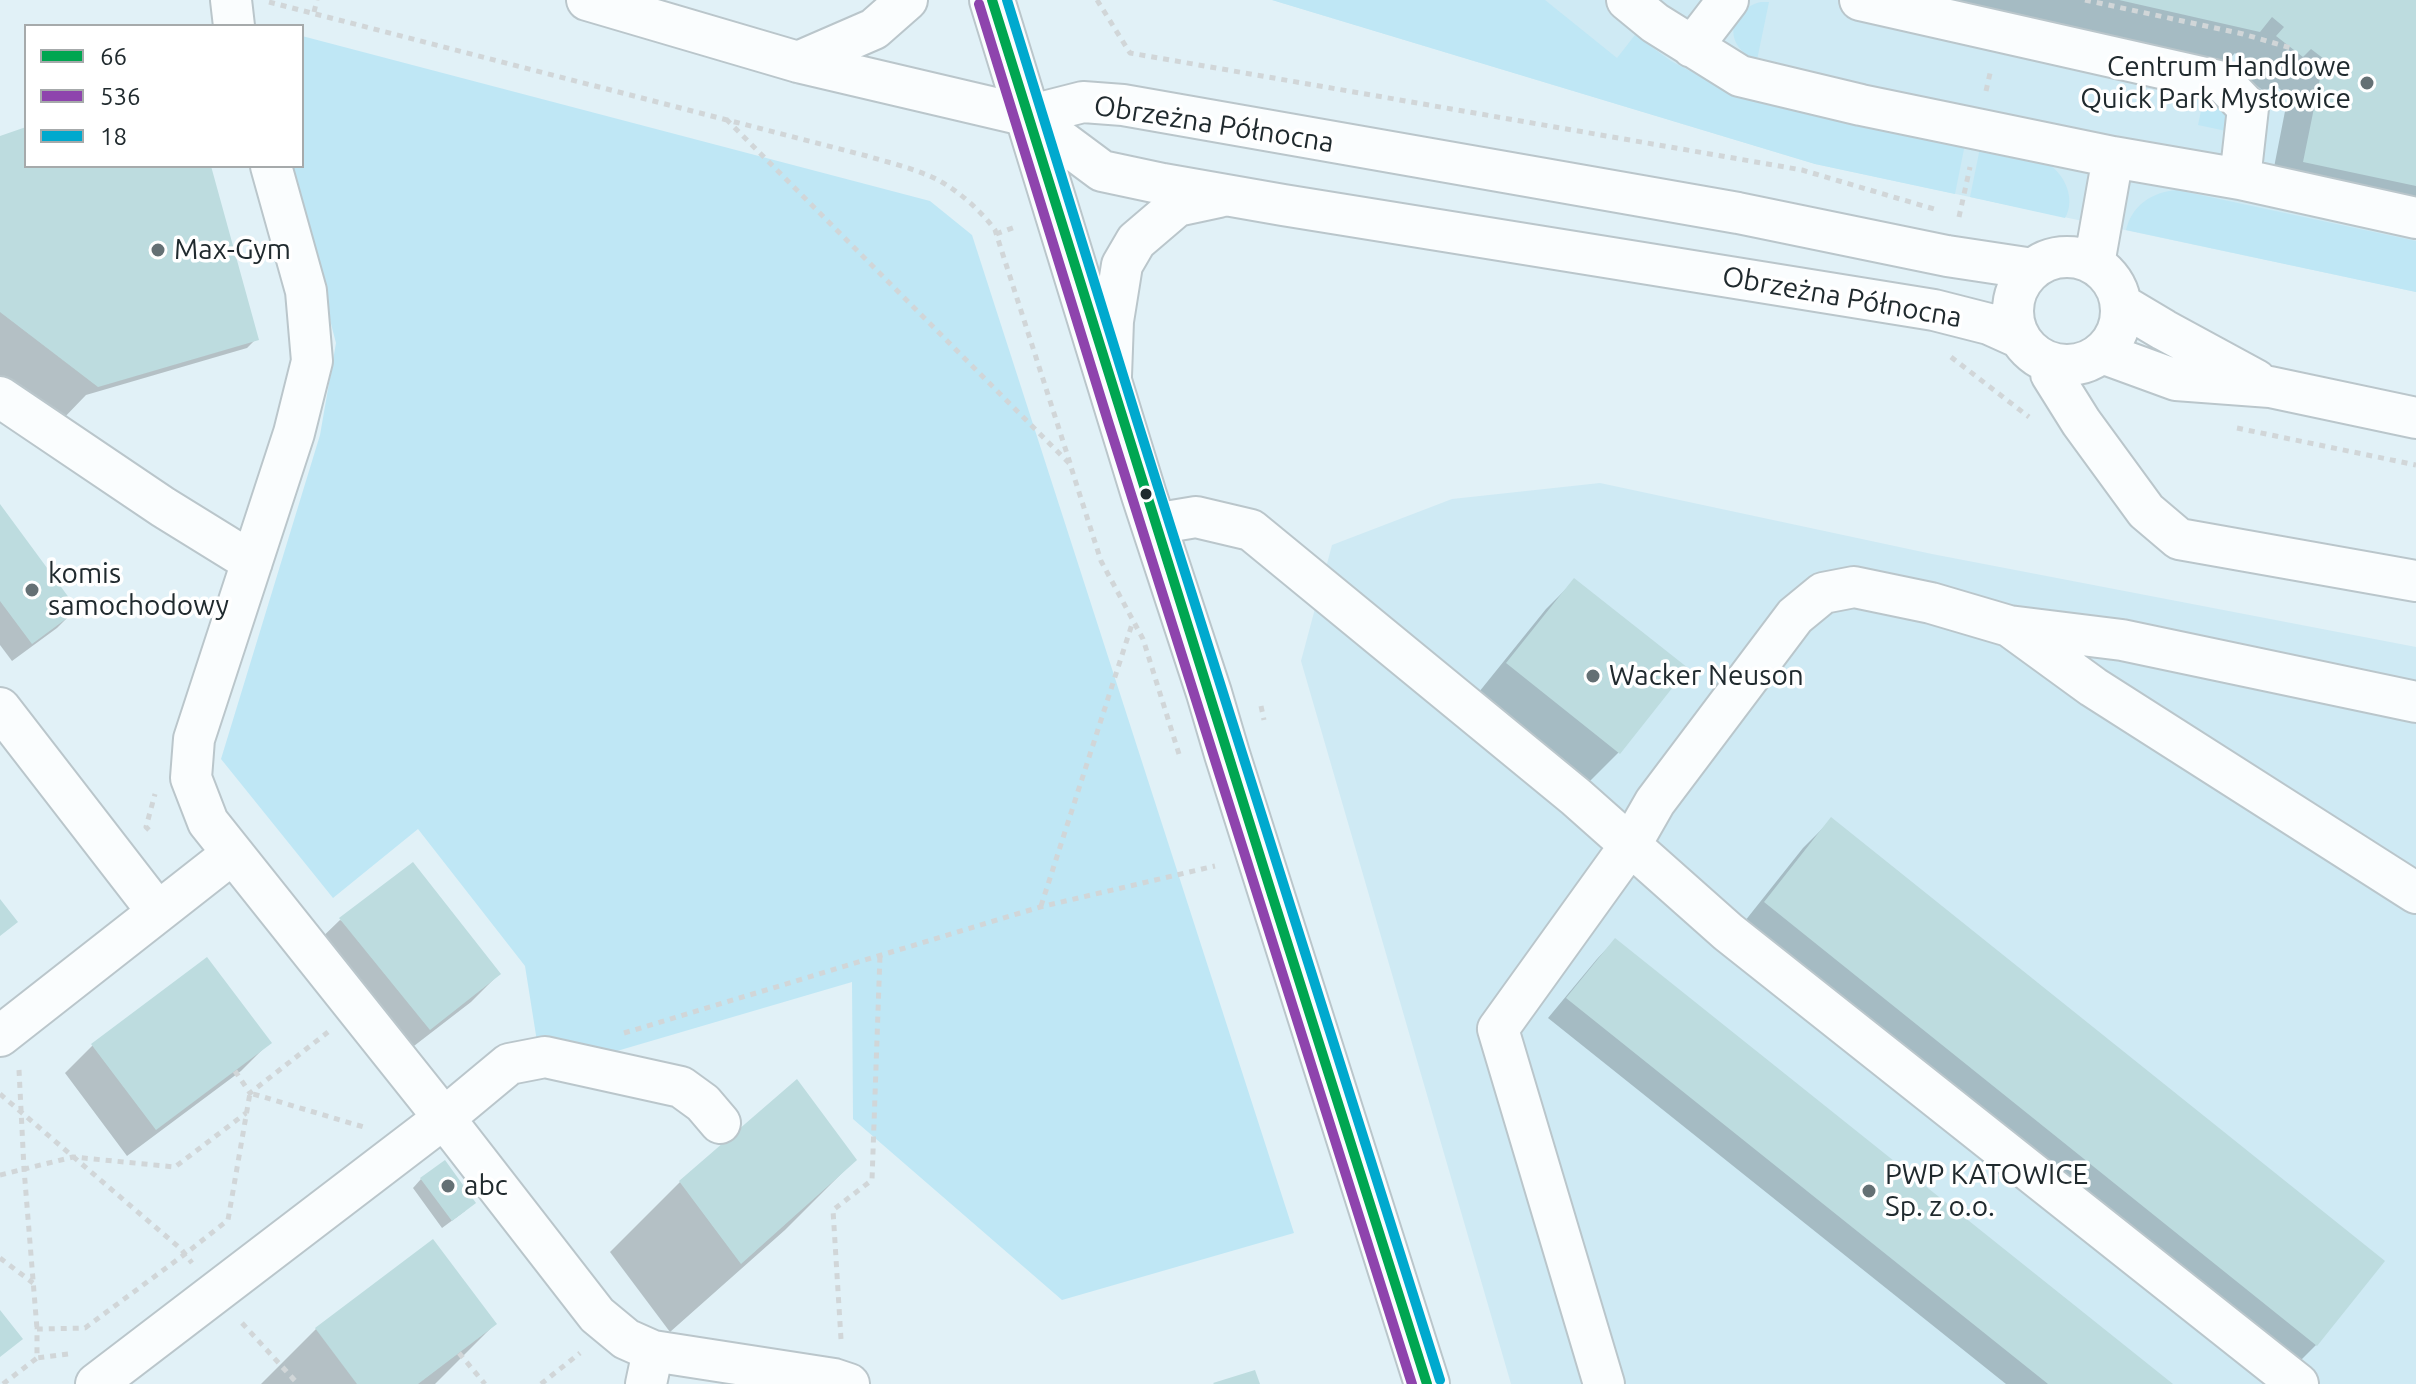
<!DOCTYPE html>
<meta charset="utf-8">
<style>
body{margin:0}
#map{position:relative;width:2416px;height:1384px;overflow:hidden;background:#e1f1f7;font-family:Ubuntu,sans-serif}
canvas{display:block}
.legend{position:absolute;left:24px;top:24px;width:280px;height:144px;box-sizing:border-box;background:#fff;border:2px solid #a6aaab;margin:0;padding:10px 14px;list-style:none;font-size:24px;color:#202a2e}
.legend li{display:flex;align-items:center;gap:16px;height:40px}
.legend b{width:40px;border:2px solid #a6aaab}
</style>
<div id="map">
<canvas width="2416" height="1384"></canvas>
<ul class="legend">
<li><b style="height:10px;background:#00a651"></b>66</li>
<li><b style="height:10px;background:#8e44ad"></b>536</li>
<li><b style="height:10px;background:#00a9ce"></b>18</li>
</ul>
</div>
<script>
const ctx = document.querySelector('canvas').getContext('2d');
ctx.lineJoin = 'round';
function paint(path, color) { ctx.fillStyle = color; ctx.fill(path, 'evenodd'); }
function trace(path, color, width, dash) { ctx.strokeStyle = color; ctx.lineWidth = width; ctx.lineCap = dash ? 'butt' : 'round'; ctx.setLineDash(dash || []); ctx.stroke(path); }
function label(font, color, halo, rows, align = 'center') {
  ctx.font = font + ' Ubuntu,sans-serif'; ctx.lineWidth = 7; ctx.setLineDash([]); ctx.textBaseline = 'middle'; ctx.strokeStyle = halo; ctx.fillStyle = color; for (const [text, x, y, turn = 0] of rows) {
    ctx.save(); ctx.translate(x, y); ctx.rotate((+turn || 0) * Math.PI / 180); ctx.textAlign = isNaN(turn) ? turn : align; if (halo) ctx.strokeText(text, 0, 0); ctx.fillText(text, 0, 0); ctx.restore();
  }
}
const built = new Path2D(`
 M 1272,0 L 2416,0 L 2416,292 L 1815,164 Z
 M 1600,483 L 1932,554 L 2416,647 L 2416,1384 L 1511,1384 L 1301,661 L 1332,545 L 1452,499 Z`);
const green = new Path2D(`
 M 1272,0 L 1545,0 L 1617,58 L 1635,35 L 1671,61 L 1734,94 L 1965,144 L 1955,194 L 1815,164 Z
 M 1761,2 L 1769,2 L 1757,60 C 1723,47 1727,10 1761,2 Z
 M 302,36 L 930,201 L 972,235 L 1294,1233 L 1062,1300 L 853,1119 L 852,982 L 542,1073 L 525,966 L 418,829 L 333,898 L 221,759 L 320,435 L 336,343 L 290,166 L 302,166 Z
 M 2204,97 C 2233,105 2230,126 2230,150 L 2220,160 L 2226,131 L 2198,125 Z
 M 1980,148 C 2000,152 2023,154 2042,161 C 2063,169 2077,198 2065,218 L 1970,197 Z
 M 2177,190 L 2416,241 L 2416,292 L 2126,230 C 2132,205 2152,192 2177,190 Z`);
const shadow = new Path2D(`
 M 1910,0 L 2416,0 L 2416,230 L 2268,198 L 2288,96 L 2274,84 L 2265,92 L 2241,74 L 2250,64 L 2235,53 L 2222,67 Z
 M 26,129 L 26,166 L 209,166 L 256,339 L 247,348 L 86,395 L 60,422 L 0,376 L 0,138 Z
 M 0,507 L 76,609 L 57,628 L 12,661 L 0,645 Z
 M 1574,581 L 1686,669 L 1618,753 L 1590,781 L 1479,692 L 1546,609 Z
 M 1831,820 L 2382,1261 L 2316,1345 L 2288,1373 L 1737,931 L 1803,848 Z
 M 340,920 L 499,974 L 471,1002 L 401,1056 L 312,947 Z
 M 1615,940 L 2170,1384 L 2006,1384 L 1548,1018 L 1597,959 Z
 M 269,1043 L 241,1071 L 127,1156 L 65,1073 L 93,1045 Z
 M 855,1160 L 785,1230 L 670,1332 L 610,1252 L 680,1182 Z
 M 421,1179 L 465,1211 L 442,1228 L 413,1188 Z
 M 495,1324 L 435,1384 L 261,1384 L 316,1329 Z`);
const building = new Path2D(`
 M 2119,0 L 2416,0 L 2416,186 L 2303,162 L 2324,59 L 2311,49 L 2303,57 L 2276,36 L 2284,27 L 2272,17 L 2260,32 Z
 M 26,127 L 26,166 L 211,166 L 259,340 L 98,387 L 0,312 L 0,136 Z
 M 0,504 L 78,610 L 32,644 L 0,601 Z
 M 1574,578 L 1688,668 L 1620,754 L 1506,663 Z
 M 1831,817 L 2385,1261 L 2317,1346 L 1764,902 Z
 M 413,862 L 501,974 L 430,1030 L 339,918 Z
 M 0,899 L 18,922 L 0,936 Z
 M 1615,938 L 2173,1384 L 2048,1384 L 1566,998 Z
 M 207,957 L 272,1043 L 156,1130 L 91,1044 Z
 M 797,1079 L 857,1160 L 741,1264 L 679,1181 Z
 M 445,1160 L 476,1203 L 452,1221 L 420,1178 Z
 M 433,1239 L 497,1324 L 418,1384 L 357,1384 L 315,1328 Z
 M 0,1310 L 23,1339 L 0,1357 Z
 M 1255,1370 L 1260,1384 L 1214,1384 L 1213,1383 Z`);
const path = new Path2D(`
 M 1097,0 L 1130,53 L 1802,170 L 1934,209
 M 2085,0 L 2243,34 L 2291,48
 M 269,2 L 867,156 C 887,162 908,167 927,175 C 951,184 980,209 995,230 L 1070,463
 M 314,12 L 317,0
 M 1986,91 L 1991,69
 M 726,119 L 1070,464 L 1101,561 L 1143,639 L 1179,754
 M 1959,217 L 1970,167
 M 996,234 L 1018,226
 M 1951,357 L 2029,417
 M 2237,428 L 2416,465
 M 1261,706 L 1264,720
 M 149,830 L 146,827 L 155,794
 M 1041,906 L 1133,621
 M 624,1033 L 1040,907 L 1215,866
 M 19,1070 L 24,1169 L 37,1329
 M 235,1071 L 250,1093 L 328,1032
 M 0,1094 L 181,1249 L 192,1263
 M 0,1175 L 73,1157 L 175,1167 L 246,1113
 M 0,1258 L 33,1283
 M 242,1323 L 298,1384
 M 841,1339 L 833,1210 L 872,1180 L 880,955
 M 459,1353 L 485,1384
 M 68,1354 L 37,1358 L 37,1329 L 85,1328 L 185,1254 L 228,1220 L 250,1093 L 367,1128
 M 3,1384 L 37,1358
 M 541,1384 L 580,1353`);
const minor = new Path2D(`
 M 231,0 L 234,26
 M 587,0 L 798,62 L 1028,116 L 1102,171 L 1163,184 L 1283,205 L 1934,310 L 1989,324 L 2020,338
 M 1627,0 L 1655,23 L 1740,76 L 1861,105 L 2113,157 L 2240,179 L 2416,218
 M 1860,0 L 2223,82 L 2248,108 L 2240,179
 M 1692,47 L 1728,0
 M 798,62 L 874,29 L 907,0
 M 1028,116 L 1083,102 L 1123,105 L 1738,213 L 1947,256 L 2033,269
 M 271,166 L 306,291 L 312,361 L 294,433 L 194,739 L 191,778 L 208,822 L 444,1118 L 597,1315 L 626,1339 L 653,1351 L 834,1379 L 849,1384
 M2013 311a54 54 0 1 1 108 0a54 54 0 1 1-108 0Z
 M 2094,264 L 2113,157
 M 2122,305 L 2164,330 L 2256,380
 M 2102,353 L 2176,380 L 2270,387 L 2416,418
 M 2060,365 L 2051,374 L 2081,422 L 2146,511 L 2179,539 L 2416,581
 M 1111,376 L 1113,321 L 1122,265 L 1136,241 L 1177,206 L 1219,197
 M 0,397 L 163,507 L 252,562
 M 1154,524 L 1196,517 L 1251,530 L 1576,797 L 1728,932 L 2298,1384
 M 2012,628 L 2093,687 L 2416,893
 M 0,708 L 157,911
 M 0,1036 L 232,854
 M 96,1384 L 444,1118 L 509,1064 L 545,1057 L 681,1087 L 703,1103 L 720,1123
 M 646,1384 L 653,1351
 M 1604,1384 L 1498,1029 L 1631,844 L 1655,802 L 1795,616 L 1823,593 L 1854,587 L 1931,603 L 2009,626 L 2122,640 L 2416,702`);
const major = new Path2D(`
 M 992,0 L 1144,495 L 1209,693 L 1227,754 L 1427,1384`);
const bus1 = new Path2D(`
 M 992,0 C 1134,462 1281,923 1427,1384`);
const bus2 = new Path2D(`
 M 979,4 C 1120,465 1266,924 1412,1384`);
const bus3 = new Path2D(`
 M 1007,0 C 1148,461 1294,920 1440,1380`);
const markers = [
 [2367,83,8,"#647074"],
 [158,250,8,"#647074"],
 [1146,494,7,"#202a2e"],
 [32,590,8,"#647074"],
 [1593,676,8,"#647074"],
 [448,1186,8,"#647074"],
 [1869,1191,8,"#647074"]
];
const poiNames = [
 ["Centrum Handlowe",2351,67,"right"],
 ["Quick Park Mysłowice",2351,99,"right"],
 ["Max-Gym",174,250],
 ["komis",48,574],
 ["samochodowy",48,606],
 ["Wacker Neuson",1609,676],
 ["PWP KATOWICE",1885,1175],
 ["Sp. z o.o.",1885,1207],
 ["abc",464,1186]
];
const streetNames = [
 ["Obrzeżna Północna",1214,124,9],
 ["Obrzeżna Północna",1842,297,10]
];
paint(built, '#cfeaf4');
paint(green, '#bfe7f5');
paint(shadow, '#0003');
paint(building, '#bddcdf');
trace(minor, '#bac6cb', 44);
trace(major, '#bac6cb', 48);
trace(path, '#d1d6d8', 5, [6, 6]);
trace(minor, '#fafdfe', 40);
trace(major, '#fafdfe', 44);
trace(bus1, '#00a651', 10);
trace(bus2, '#8e44ad', 10);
trace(bus3, '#00a9ce', 10);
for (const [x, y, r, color] of markers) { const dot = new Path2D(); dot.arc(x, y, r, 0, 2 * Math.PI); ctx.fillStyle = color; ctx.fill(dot); trace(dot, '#fff', 3); }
label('28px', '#202a2e', '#fff', poiNames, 'left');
label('28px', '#202a2e', '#fff', streetNames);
</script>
